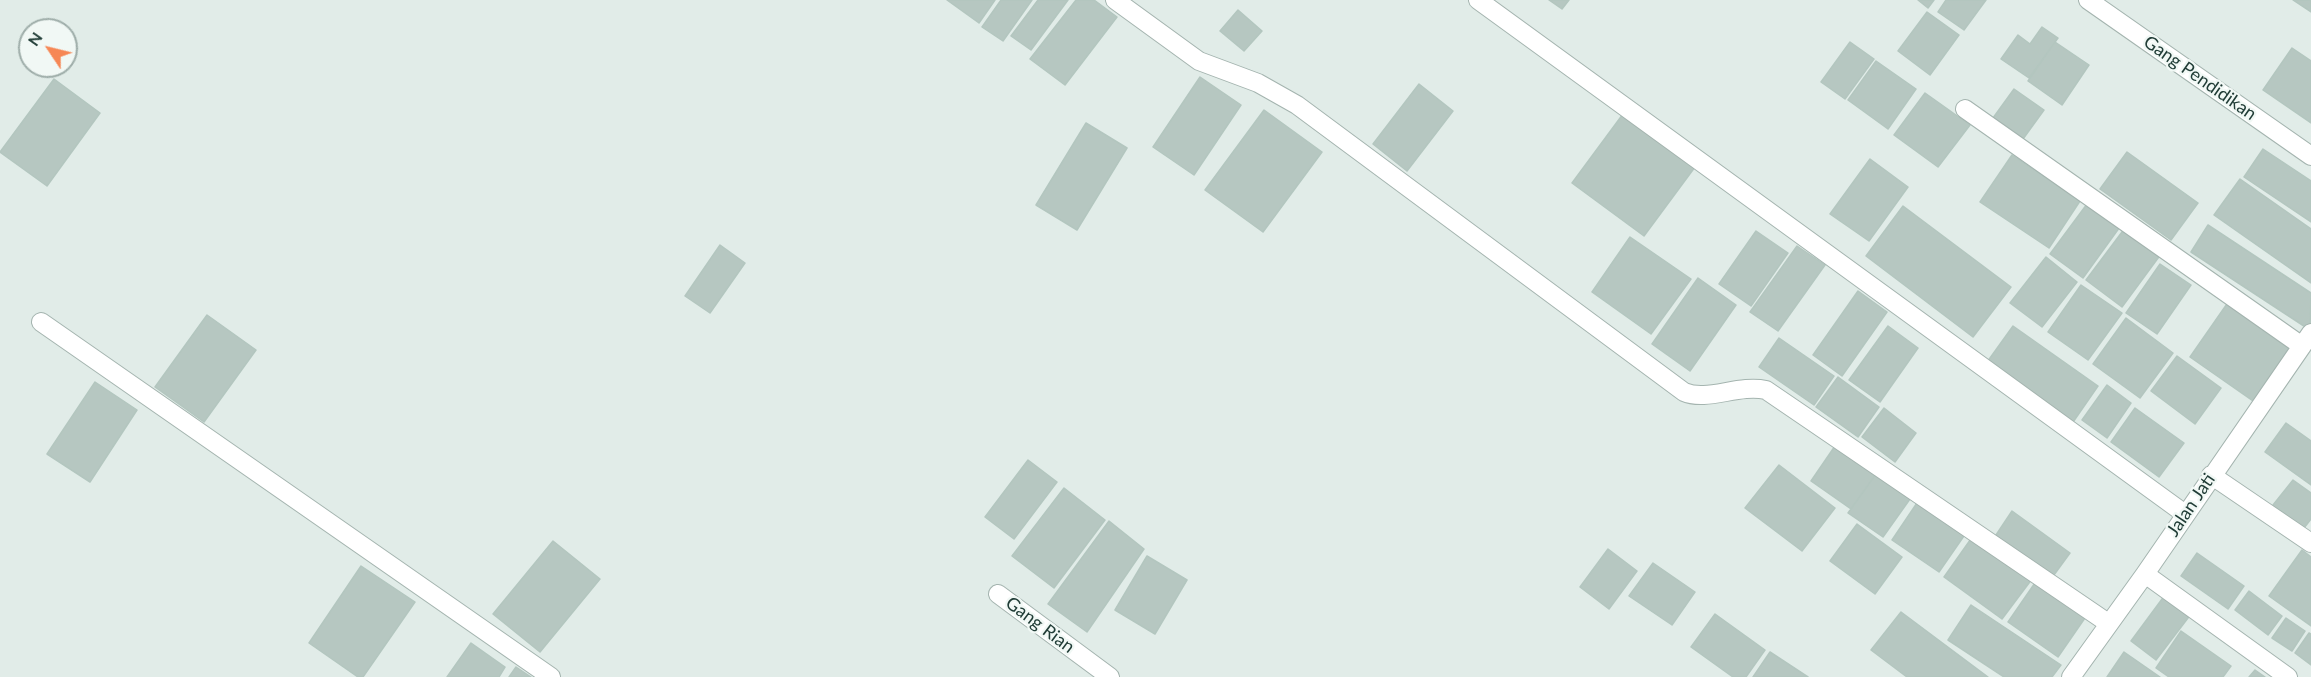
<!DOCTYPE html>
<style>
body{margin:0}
#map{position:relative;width:2311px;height:677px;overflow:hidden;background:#e1ece8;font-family:Lato,sans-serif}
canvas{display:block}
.north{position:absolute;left:18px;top:18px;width:60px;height:60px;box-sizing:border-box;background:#f1f8f5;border:2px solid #9eada9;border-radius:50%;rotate:305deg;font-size:16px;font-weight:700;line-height:24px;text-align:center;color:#213d37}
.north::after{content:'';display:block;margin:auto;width:21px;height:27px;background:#f68755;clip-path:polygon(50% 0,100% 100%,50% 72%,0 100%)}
</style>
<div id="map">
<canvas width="2311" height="677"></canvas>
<div class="north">N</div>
</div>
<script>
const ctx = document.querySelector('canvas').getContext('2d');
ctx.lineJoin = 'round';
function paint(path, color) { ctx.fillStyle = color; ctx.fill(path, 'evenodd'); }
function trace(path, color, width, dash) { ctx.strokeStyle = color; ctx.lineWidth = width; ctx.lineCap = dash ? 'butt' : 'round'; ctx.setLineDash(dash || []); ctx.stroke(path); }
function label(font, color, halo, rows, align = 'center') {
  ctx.font = font + ' Lato,sans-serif'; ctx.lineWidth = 4.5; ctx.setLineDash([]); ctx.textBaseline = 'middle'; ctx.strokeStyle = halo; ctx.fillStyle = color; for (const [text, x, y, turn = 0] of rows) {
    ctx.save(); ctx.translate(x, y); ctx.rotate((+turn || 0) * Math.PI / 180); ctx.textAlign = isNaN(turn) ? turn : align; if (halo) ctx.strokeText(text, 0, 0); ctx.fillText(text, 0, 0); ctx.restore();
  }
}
const building = new Path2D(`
 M 947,0 L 995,0 L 979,23 Z
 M 1001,0 L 1032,0 L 1003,41 L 982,27 Z
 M 1038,0 L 1068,0 L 1031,50 L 1011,36 Z
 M 1076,0 L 1094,0 L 1117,17 L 1065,85 L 1030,59 Z
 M 1549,0 L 1569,0 L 1562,9 Z
 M 1918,0 L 1934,0 L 1928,8 Z
 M 1946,0 L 1986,0 L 1964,30 L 1938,12 Z
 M 2293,0 L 2311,0 L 2311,12 Z
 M 1238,10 L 1262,31 L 1244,51 L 1220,31 Z
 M 1927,12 L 1959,35 L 1930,75 L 1898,51 Z
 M 2042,27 L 2058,38 L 2029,78 L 2001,59 L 2018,35 L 2030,44 Z
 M 1850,42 L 1874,59 L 1845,99 L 1821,82 Z
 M 2055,42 L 2089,65 L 2062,105 L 2028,81 Z
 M 2292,48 L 2311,61 L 2311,123 L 2263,90 Z
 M 1876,61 L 1916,89 L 1888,129 L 1848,100 Z
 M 1200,77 L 1241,105 L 1194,175 L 1153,147 Z
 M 54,79 L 100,113 L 47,186 L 0,152 Z
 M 1419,84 L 1453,111 L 1407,171 L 1373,144 Z
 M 2014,89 L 2044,110 L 2023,139 L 1993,118 Z
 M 1925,93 L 1970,125 L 1938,167 L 1894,135 Z
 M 1264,110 L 1322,152 L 1263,232 L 1205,190 Z
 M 1623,114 L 1695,167 L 1644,236 L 1572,183 Z
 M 1086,123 L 1127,148 L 1077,230 L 1036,205 Z
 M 2263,149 L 2311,181 L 2311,222 L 2244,177 Z
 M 2127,152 L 2198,203 L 2171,240 L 2100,189 Z
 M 2012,155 L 2080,201 L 2049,248 L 1980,202 Z
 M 1870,159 L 1908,187 L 1869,241 L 1830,214 Z
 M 2240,179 L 2311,229 L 2311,283 L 2214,215 Z
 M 2090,200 L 2122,224 L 2083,278 L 2050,254 Z
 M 1903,206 L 2011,287 L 1973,337 L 1866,256 Z
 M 2208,225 L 2311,293 L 2310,330 L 2191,252 Z
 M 2125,228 L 2161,254 L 2122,307 L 2086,280 Z
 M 1756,231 L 1788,253 L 1751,306 L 1719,284 Z
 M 1630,237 L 1691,279 L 1651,334 L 1592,292 Z
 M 720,245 L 745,263 L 710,313 L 685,296 Z
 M 1797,246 L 1825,265 L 1778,331 L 1750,312 Z
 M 2046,257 L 2077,282 L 2042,327 L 2010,303 Z
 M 2160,264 L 2191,285 L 2157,334 L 2126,313 Z
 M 1698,278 L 1736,305 L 1690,371 L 1652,344 Z
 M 2081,285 L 2122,313 L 2088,360 L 2048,332 Z
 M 1858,291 L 1887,312 L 1842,376 L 1813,355 Z
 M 2229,301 L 2292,344 L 2253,401 L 2190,357 Z
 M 207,315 L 256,350 L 204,422 L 155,387 Z
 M 2126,318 L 2173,353 L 2140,398 L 2093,364 Z
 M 1888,326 L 1918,348 L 1880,402 L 1849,380 Z
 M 2013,326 L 2098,386 L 2071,425 L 1985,365 Z
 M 1779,338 L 1834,376 L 1814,405 L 1759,367 Z
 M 2177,356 L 2221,388 L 2195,424 L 2151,391 Z
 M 1838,377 L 1879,407 L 1858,437 L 1816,407 Z
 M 95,382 L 137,410 L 90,482 L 47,454 Z
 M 2107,385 L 2131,403 L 2107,438 L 2082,420 Z
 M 1884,408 L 1916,433 L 1895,462 L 1862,437 Z
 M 2135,408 L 2184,443 L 2159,477 L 2111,442 Z
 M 2286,423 L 2311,441 L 2311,485 L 2265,452 Z
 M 1835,446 L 1876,474 L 1851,509 L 1811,481 Z
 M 1028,460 L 1057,482 L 1014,539 L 985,517 Z
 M 1779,465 L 1835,508 L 1802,551 L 1745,508 Z
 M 1876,474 L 1910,499 L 1883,537 L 1848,513 Z
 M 2293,480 L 2311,493 L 2311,519 L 2304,528 L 2273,505 Z
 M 1064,488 L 1105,520 L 1054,588 L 1012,556 Z
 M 1919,500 L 1966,533 L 1939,572 L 1892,540 Z
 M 2012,511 L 2070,553 L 2051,579 L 1994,538 Z
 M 1109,521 L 1144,549 L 1087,632 L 1048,604 Z
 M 1857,524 L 1902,557 L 1875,594 L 1830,561 Z
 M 1973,536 L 2032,579 L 2002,619 L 1944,577 Z
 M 553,541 L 600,579 L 540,652 L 493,614 Z
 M 1608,549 L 1637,571 L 1609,609 L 1580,587 Z
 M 2302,550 L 2311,557 L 2311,626 L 2269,596 Z
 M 2197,553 L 2244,586 L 2228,609 L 2181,576 Z
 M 1147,556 L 1187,580 L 1155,634 L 1115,610 Z
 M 1653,563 L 1695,592 L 1672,625 L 1629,596 Z
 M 361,566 L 415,602 L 363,677 L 358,677 L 309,643 Z
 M 2037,580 L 2087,615 L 2058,657 L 2008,622 Z
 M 2249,591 L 2282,616 L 2268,635 L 2235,610 Z
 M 2165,595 L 2191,614 L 2156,660 L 2131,641 Z
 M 1971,605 L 2061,665 L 2052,677 L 2004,677 L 1948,640 Z
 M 1901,612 L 1988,677 L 1907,677 L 1871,650 Z
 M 1715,614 L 1765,650 L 1746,677 L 1733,677 L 1691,647 Z
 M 2286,618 L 2305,631 L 2292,651 L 2272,638 Z
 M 2181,631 L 2231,666 L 2223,677 L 2169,677 L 2156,668 Z
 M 2309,633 L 2311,634 L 2311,665 L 2295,653 Z
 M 471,643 L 505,667 L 499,677 L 447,677 Z
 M 1770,652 L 1808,677 L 1753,677 Z
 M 2124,652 L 2160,677 L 2107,677 Z
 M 516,667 L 531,677 L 509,677 Z
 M 2255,670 L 2265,677 L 2249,677 Z`);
const minor = new Path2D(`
 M 1115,0 L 1199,61 L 1258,83 L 1297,105 L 1684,392 C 1707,402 1738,384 1766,390 L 2108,623
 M 1478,0 L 2185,514
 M 2088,0 L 2311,156
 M 1965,109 L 2302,346
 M 41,322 L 551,677
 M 2211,475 L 2311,543
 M 2145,574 L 2288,677
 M 998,594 L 1110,677
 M 2071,677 L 2145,574 L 2311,333`);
const streetNames = [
 ["Gang Pendidikan",2200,78,35],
 ["Jalan Jati",2191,505,-56],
 ["Gang Rian",1040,625,37]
];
paint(building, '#b6c7c1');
trace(building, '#b3c6bf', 1.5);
trace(minor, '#a4b4af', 20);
trace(minor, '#fff', 18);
label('18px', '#213d37', '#f1f8f5', streetNames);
</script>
